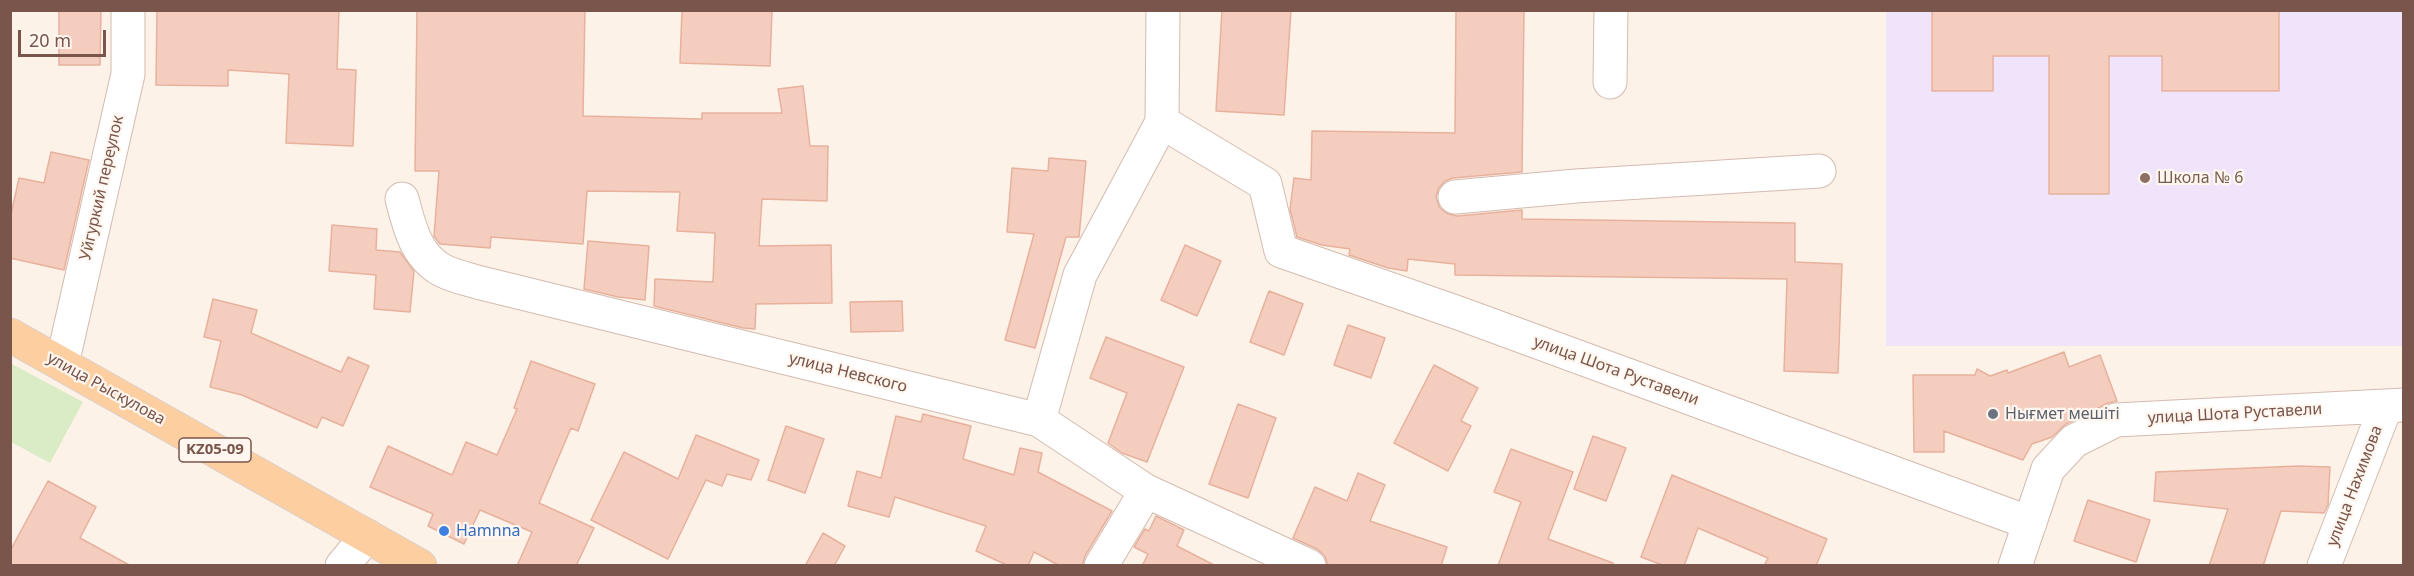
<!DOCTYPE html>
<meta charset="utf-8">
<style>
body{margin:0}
#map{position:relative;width:2414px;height:576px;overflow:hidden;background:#fdf2e8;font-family:"Noto Sans",sans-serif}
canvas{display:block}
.frame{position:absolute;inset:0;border:12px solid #79554b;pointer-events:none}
.scale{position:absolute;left:18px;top:30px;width:88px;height:27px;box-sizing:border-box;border:3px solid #79554b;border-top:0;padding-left:8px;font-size:18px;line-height:21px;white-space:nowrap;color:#79554b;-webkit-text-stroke:4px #fff7ef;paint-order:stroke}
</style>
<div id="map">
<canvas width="2414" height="576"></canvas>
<div class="frame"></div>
<div class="scale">20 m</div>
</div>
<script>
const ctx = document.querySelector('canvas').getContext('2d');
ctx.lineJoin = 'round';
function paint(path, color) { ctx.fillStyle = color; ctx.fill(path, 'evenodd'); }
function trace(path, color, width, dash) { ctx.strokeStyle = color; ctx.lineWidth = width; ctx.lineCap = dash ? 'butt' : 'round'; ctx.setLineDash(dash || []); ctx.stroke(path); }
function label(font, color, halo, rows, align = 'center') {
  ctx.font = font + ' "Noto Sans",sans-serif'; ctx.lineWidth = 4.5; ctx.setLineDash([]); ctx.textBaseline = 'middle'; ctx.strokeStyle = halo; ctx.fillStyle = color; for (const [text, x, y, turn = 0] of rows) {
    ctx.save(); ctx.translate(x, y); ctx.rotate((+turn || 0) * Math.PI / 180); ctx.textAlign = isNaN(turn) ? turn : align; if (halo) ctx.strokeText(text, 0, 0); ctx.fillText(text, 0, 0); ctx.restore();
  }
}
const education = new Path2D(`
 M 1886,11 L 2403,11 L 2403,346 L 1886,346 Z`);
const green = new Path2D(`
 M 10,363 L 83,402 L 50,463 L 11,442 Z`);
const building = new Path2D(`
 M 59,10 L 101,10 L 100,65 L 59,65 Z
 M 157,10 L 339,10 L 337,69 L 356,70 L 353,146 L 286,143 L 289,74 L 228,70 L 228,86 L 156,85 Z
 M 417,10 L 585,10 L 583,116 L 702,119 L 702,113 L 782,113 L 778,89 L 803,86 L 810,146 L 828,146 L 827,201 L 762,199 L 759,246 L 831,245 L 832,303 L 756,304 L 755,329 L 743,328 L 654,306 L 655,279 L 713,282 L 715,233 L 677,231 L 680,192 L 587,191 L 583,244 L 491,237 L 490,248 L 440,244 L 434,236 L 439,171 L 415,171 Z
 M 682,10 L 772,10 L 770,66 L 680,63 Z
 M 1222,10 L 1291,10 L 1284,115 L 1216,111 Z
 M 1456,10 L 1524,10 L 1522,172 L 1453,178 L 1445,181 L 1438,189 L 1436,198 L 1440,208 L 1448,214 L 1457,216 L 1522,210 L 1522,219 L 1795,223 L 1795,262 L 1842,264 L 1838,373 L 1784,371 L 1787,279 L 1455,275 L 1455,264 L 1408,259 L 1407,271 L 1388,268 L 1349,255 L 1350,249 L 1322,245 L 1297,237 L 1290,209 L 1294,178 L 1311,180 L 1312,131 L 1455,133 Z
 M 1932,10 L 2279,10 L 2279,91 L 2162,91 L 2162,56 L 2109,56 L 2109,194 L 2049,194 L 2049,56 L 1993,56 L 1993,91 L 1932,91 Z
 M 51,152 L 89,160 L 64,270 L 10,258 L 10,219 L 19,178 L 44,183 Z
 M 1049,158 L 1086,161 L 1079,237 L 1066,237 L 1035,348 L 1005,340 L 1034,234 L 1007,232 L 1012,168 L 1048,171 Z
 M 332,225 L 377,229 L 376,250 L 400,252 L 414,271 L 410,312 L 374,309 L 376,275 L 329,271 Z
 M 588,241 L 649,246 L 645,300 L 618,297 L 584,289 Z
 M 1185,245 L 1221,261 L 1197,316 L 1161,300 Z
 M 1269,291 L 1303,304 L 1284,355 L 1250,342 Z
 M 213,299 L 257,310 L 251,333 L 341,372 L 348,357 L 369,366 L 343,426 L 322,417 L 317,428 L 242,395 L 210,387 L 221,341 L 204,337 Z
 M 902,301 L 903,331 L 851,332 L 850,302 Z
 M 1348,325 L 1385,338 L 1371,378 L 1334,365 Z
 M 1106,337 L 1184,367 L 1147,462 L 1122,453 L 1108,443 L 1127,393 L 1090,378 Z
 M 2064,352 L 2069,367 L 2100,355 L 2117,401 L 2108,403 L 2066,424 L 2052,437 L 2032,444 L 2023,460 L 1944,431 L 1944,452 L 1914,452 L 1913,375 L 1975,375 L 1977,369 L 1990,376 L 2007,370 L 2008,373 Z
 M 531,361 L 595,384 L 578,431 L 571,428 L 539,503 L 594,528 L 576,566 L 517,566 L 532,532 L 480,510 L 464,544 L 428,526 L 433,514 L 370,487 L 388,446 L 452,475 L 466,442 L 497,455 L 517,409 L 514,408 Z
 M 1434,365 L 1478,388 L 1461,421 L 1471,426 L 1448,471 L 1394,443 Z
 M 1238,404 L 1276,418 L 1248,498 L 1209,484 Z
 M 923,414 L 971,426 L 963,459 L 1014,475 L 1020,448 L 1042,453 L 1038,472 L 1112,511 L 1085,556 L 1082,566 L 1060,566 L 1034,552 L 1028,566 L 1009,566 L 976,551 L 986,526 L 895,497 L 889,517 L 848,506 L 857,471 L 881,478 L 896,416 L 921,422 Z
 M 786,426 L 824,439 L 805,493 L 768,480 Z
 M 696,435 L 759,460 L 751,480 L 727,474 L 722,486 L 706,480 L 668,559 L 591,520 L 624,452 L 678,479 Z
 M 1593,436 L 1626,448 L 1606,501 L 1574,489 Z
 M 1511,449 L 1573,472 L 1548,539 L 1613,563 L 1613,566 L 1498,566 L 1521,502 L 1494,492 Z
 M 2298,466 L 2330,467 L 2328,505 L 2324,513 L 2281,511 L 2263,566 L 2209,566 L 2228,509 L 2154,501 L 2156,472 Z
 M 1358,473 L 1385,485 L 1370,521 L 1447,547 L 1441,566 L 1328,566 L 1325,556 L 1317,549 L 1293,538 L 1315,487 L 1347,501 Z
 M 1672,475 L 1827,539 L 1816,566 L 1764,566 L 1768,558 L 1698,528 L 1684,566 L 1665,566 L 1641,557 Z
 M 48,481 L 96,507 L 80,538 L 131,566 L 10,566 L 10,551 Z
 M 2088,500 L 2150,520 L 2136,562 L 2074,541 Z
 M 1156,516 L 1184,530 L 1177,546 L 1216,566 L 1142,566 L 1148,554 L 1134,547 L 1145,529 L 1149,531 Z
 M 823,533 L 845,546 L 834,566 L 805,566 Z`);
const minor = new Path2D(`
 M 1610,82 L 1611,10
 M 1162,122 L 1163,10
 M 1455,197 L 1576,186 L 1819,171
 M 402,199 C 409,225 415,254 440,269 C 451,276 468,279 481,283 L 1039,420 L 1146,491 L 1309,566
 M 62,364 L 128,74 L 128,10
 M 1039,420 L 1080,275 L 1162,122 L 1265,184 L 1281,251 L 1464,315 L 2030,523
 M 342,566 L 367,536
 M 1101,566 L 1146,491
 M 2015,566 L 2048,469 L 2074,441 L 2116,420 L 2404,405
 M 2324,566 L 2386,406`);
const major = new Path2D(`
 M 10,335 L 420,566`);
const markers = [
 [2145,178,6,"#8d6e63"],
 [1993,414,6,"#6b7280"],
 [444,531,6,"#3f7fe0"]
];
const shields = [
 [215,450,72]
];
const shieldNames = [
 ["KZ05-09",215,450]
];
const educationNames = [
 ["Школа № 6",2157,178]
];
const streetNames = [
 ["Уйгуркий переулок",102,188,-77],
 ["улица Шота Руставели",1616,371,20],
 ["улица Невского",848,373,14],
 ["улица Рыскулова",106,389,29],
 ["улица Шота Руставели",2235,414,-3],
 ["улица Нахимова",2355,486,-69]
];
const worshipNames = [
 ["Нығмет мешіті",2005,414]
];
const shopNames = [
 ["Hamnna",456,531]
];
paint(education, '#efe4fa');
paint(green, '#daecc5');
paint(building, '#f4cdbf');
trace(building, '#e7b19e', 1.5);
trace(minor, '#d3bbb0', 35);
trace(major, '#d9cfcd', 35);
trace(minor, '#fff', 33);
trace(major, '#fdce9f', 33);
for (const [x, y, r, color] of markers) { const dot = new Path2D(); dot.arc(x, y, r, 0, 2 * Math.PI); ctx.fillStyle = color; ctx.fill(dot); trace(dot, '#fff7ef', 2); }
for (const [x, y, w] of shields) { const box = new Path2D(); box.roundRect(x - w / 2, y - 12, w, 24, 4.5); ctx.fillStyle = '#fff7ef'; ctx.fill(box); trace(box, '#79554b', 1.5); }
label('bold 15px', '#79554b', null, shieldNames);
label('16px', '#785e54', '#fff7ef', educationNames, 'left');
label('16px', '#79554b', '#fff7ef', streetNames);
label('16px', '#5b616d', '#fff7ef', worshipNames, 'left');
label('16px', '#366cbe', '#fff7ef', shopNames, 'left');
</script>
